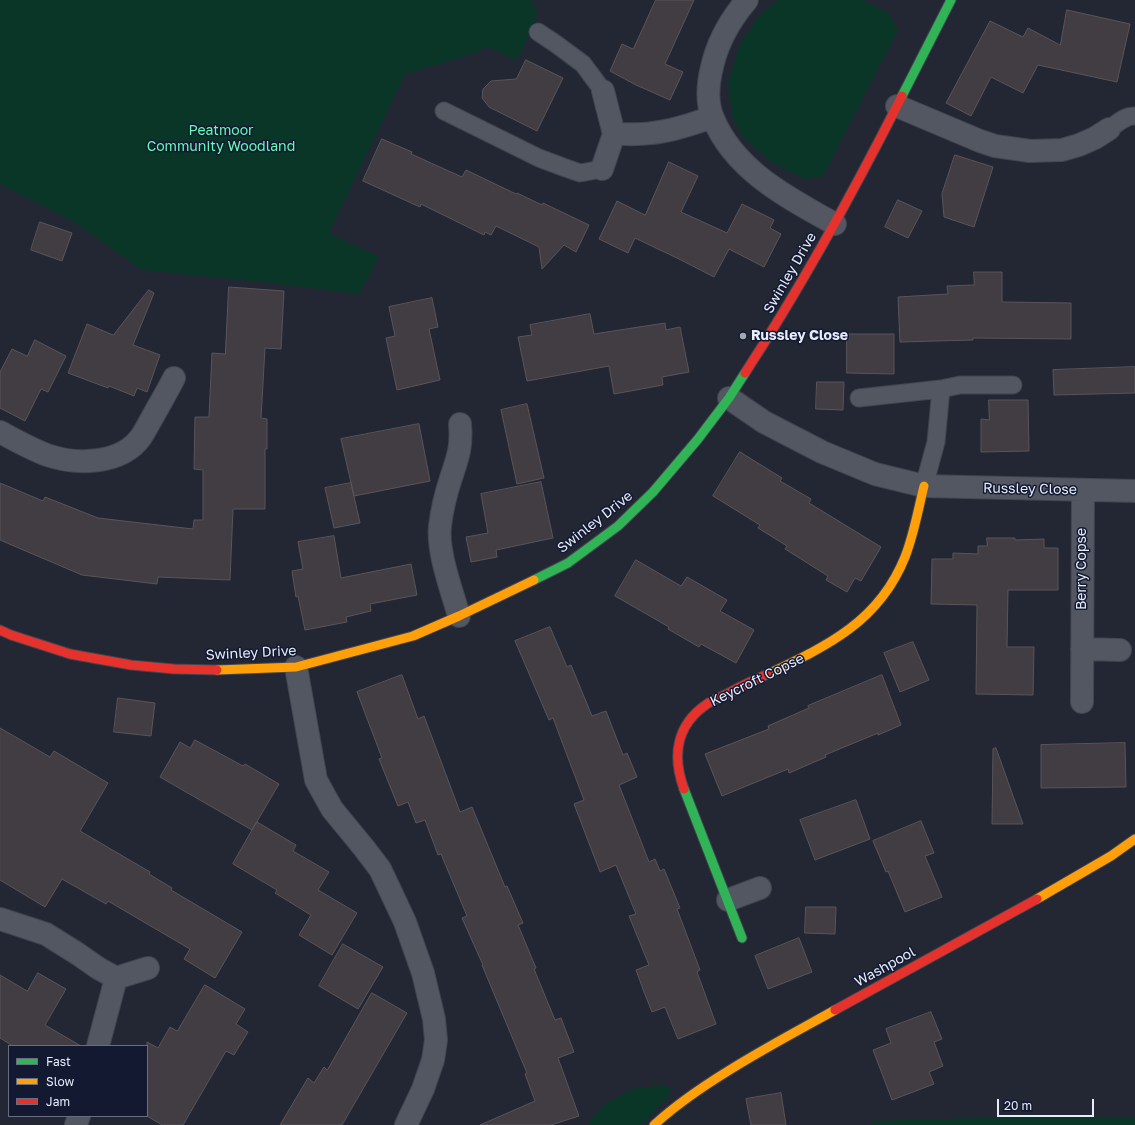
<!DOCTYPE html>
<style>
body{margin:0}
#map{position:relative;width:1135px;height:1125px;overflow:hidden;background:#232734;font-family:"Golos Text",sans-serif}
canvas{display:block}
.legend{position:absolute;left:8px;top:1045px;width:140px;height:72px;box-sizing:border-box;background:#131930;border:1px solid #686d82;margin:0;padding:5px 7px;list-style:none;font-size:12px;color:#e7ecfc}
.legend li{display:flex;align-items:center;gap:8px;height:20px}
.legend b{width:20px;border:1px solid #686d82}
.scale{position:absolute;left:997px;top:1099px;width:97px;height:18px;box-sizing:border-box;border:2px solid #e7ecfc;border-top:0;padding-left:5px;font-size:12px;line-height:14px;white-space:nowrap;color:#e7ecfc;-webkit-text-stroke:3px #131930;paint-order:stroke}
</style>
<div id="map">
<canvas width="1135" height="1125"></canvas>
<ul class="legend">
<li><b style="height:5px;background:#30b455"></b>Fast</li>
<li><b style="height:5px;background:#ff9f0a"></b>Slow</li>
<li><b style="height:5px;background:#e5322d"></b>Jam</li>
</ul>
<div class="scale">20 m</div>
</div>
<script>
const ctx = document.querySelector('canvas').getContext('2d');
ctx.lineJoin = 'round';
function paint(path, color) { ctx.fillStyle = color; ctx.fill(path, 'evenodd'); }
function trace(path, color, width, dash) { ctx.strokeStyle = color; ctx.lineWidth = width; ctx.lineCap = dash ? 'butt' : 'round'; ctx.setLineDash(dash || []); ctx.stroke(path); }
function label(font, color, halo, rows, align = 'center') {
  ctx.font = font + ' "Golos Text",sans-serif'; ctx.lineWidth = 3; ctx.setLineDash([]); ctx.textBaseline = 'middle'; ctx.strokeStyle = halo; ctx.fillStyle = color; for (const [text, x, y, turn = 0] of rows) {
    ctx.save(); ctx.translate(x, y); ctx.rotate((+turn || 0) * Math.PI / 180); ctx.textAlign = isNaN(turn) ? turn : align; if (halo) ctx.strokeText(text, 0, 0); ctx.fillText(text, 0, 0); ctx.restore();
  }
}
const green = new Path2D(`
 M 0,0 L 531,0 L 537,10 L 536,19 L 518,59 L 514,59 L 488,47 L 469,55 L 405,74 L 329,233 L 379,257 L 359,294 L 263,282 L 142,270 L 74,222 L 0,184 Z
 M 778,0 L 862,0 L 889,13 L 898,30 L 823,176 L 805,179 L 774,164 L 742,136 L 732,115 L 728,82 L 740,44 L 759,16 Z
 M 663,1085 L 671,1088 L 668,1097 L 642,1125 L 587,1125 L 604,1105 L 632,1089 Z
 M 975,1118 L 1135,1118 L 1135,1125 L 872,1125 L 873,1121 Z`);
const building = new Path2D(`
 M 656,0 L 694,0 L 665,64 L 683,72 L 670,100 L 636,85 L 610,71 L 622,44 L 633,49 Z
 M 1067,10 L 1130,24 L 1117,82 L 1038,65 L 1023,93 L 991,77 L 971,116 L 946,103 L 990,21 L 1023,37 L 1028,28 L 1060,45 Z
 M 526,60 L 563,78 L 537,131 L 489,107 L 482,98 L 483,89 L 491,81 L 516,79 Z
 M 382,139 L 412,152 L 411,154 L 462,177 L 466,170 L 516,194 L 517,193 L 542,205 L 543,203 L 589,225 L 576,252 L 564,245 L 542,269 L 539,247 L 496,226 L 491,235 L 485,232 L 484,235 L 421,204 L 420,207 L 363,181 Z
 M 955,155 L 993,167 L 974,227 L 944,217 L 942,194 Z
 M 669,162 L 698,176 L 681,212 L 727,233 L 742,204 L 774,220 L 770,228 L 781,234 L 764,267 L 729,249 L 714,277 L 679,259 L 635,238 L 628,253 L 599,239 L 617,201 L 645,215 Z
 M 898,200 L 922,211 L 908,238 L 885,227 Z
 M 40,222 L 72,233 L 62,261 L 31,250 Z
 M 974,272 L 1002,272 L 1002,302 L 1071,303 L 1071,339 L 973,338 L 973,340 L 900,342 L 898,297 L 948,294 L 947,286 L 974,285 Z
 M 229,287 L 284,291 L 281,349 L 265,348 L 261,418 L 267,419 L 267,449 L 265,449 L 265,509 L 233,509 L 230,580 L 158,577 L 157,584 L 82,575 L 0,540 L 0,483 L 43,501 L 45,497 L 98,518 L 193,529 L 194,520 L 203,520 L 203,470 L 194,469 L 195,417 L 209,417 L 212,353 L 225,354 Z
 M 149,290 L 154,293 L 133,345 L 160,355 L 147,392 L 137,388 L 134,396 L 109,386 L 108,388 L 68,373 L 87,324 L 113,335 Z
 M 432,298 L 438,327 L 429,329 L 440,380 L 397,390 L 386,338 L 395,336 L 389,307 Z
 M 590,314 L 594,334 L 665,323 L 666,330 L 680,327 L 689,372 L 662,377 L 663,385 L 614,394 L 609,366 L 527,381 L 518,337 L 532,335 L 530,325 Z
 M 847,334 L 894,334 L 894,374 L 847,373 Z
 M 35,340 L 66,356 L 48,392 L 41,389 L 25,421 L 0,408 L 0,372 L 12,349 L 27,356 Z
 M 1135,367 L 1135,393 L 1054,395 L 1053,370 Z
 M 817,382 L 844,382 L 843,410 L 816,409 Z
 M 989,400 L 1028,400 L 1029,451 L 981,452 L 981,419 L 989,420 Z
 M 527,404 L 544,478 L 517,484 L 501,410 Z
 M 419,424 L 430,481 L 354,496 L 341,439 Z
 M 740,452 L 782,478 L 780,481 L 811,499 L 809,503 L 881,547 L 861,581 L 855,578 L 847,592 L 826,580 L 828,576 L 785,549 L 787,546 L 758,528 L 760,525 L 713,496 Z
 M 541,482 L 553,538 L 496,550 L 497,557 L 471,562 L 466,537 L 488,533 L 481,494 Z
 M 351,483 L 360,523 L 334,528 L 325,488 Z
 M 334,536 L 341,578 L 411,564 L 417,595 L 370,604 L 371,611 L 346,617 L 347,622 L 305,630 L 298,596 L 296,597 L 292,571 L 303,569 L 298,542 Z
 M 987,538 L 1015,538 L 1015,540 L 1044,539 L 1044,548 L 1058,548 L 1058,590 L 1008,590 L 1007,647 L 1034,647 L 1033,695 L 976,694 L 977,605 L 931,604 L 932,559 L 953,559 L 953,553 L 978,554 L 978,546 L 987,546 Z
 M 636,560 L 681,586 L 687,577 L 727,600 L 720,611 L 754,630 L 736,663 L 701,644 L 699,647 L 668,629 L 669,627 L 615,596 Z
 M 550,627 L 567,667 L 571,665 L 592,716 L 606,711 L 623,755 L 627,753 L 637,777 L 619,785 L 649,862 L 655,859 L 660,871 L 664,869 L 680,908 L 677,909 L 700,970 L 697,972 L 716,1024 L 678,1039 L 665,1007 L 652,1012 L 644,992 L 636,970 L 649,965 L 629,916 L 636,914 L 616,865 L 600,872 L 574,804 L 584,800 L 553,718 L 549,720 L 515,641 Z
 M 913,642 L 929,680 L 900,692 L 884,653 Z
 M 402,675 L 418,719 L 424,716 L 460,812 L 472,807 L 505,887 L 507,886 L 523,923 L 518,925 L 536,968 L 534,969 L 555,1020 L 561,1018 L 574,1052 L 558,1058 L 579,1116 L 551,1125 L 480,1125 L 535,1101 L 525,1074 L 527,1073 L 482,965 L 483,965 L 462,918 L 467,916 L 441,854 L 438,855 L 425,820 L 416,823 L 408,802 L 398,806 L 379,759 L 382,758 L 357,692 Z
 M 882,675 L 901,725 L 878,735 L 878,733 L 825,755 L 826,757 L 789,773 L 788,769 L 722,796 L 705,754 L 769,729 L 768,726 L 809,708 L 808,706 Z
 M 118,698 L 155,703 L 151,736 L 114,732 Z
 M 0,728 L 50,757 L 54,751 L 108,783 L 80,831 L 150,872 L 149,874 L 172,888 L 171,890 L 242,932 L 215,978 L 184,959 L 190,949 L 108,901 L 106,904 L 62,879 L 45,907 L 0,880 Z
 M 195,740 L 243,766 L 245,764 L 279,784 L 252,830 L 160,777 L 180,742 L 190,748 Z
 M 1125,743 L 1126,787 L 1041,788 L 1041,745 Z
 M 996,748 L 1023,824 L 992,824 L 993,749 Z
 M 856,800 L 870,839 L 815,860 L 800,820 Z
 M 921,821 L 934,853 L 925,856 L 942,897 L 905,912 L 888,871 L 886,872 L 873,841 Z
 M 257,822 L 296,845 L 293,851 L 329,872 L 318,890 L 357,913 L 332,955 L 299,935 L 311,915 L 275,893 L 277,890 L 233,864 Z
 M 806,907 L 836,907 L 835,934 L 805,933 Z
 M 799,938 L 812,972 L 768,989 L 755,956 Z
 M 343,944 L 383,967 L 358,1009 L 319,986 Z
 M 38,973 L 66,989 L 45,1025 L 81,1046 L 13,1046 L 0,1038 L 0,975 L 27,991 Z
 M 205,985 L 245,1009 L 236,1024 L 248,1032 L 234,1055 L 226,1051 L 183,1125 L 162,1125 L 147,1116 L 147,1042 L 158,1048 L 170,1027 L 177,1031 Z
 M 372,993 L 407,1013 L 342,1125 L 280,1125 L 308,1078 L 314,1083 L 324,1067 L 327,1070 Z
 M 931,1012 L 942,1039 L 934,1042 L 943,1066 L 929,1072 L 934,1084 L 892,1100 L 873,1050 L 891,1043 L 886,1029 Z
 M 781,1093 L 786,1125 L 751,1125 L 746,1099 Z`);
const lane = new Path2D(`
 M 538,32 L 556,44 L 583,64 L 603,91
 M 444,111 L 539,158 L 563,167 L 580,173 L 602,169
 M 1109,129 C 1117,124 1125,115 1135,116
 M 859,398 L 941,389
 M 924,486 L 936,442 L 941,389 L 960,385 L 1013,385`);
const street = new Path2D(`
 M 747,0 C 730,20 718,40 712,67 C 708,83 706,102 713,118 C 734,170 788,198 835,224
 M 603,91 L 614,134
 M 897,106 L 980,141 L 995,146 L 1030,151 L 1062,150 L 1079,145 L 1095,138 L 1109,129
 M 602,169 L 614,134 C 627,134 639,135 652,133 C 672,131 693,124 712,117
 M 729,398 L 764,422 L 822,452 L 875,474 L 924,486 L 1135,491
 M 0,432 C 15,440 31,449 47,455 C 76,465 121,465 141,437 C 145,431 148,425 152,418 C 159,405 167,392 174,378
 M 459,616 C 452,591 437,552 440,526 C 442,510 446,493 451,478 C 458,457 462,447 460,424
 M 1082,649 L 1120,650
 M 296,667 L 316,780 L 332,809 L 364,848 L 380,869 L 390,890 L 405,922 L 423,973 L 434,1019 L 436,1040 L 433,1060 L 423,1089 L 406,1125
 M 1082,702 L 1083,490
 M 728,900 L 760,888
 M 0,919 L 46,934 L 78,954 L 98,968 L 116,978 L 98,1046
 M 116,978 L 148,968
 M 76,1125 L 79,1116`);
const fast = new Path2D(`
 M 902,96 L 951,0
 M 534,580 L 568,563 L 618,526 L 653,492 L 698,439 L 729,398 L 745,373
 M 684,789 L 742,938`);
const slow = new Path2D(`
 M 217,670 L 296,667 L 413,636 L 459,616 L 534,580
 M 768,674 C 827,646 879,622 905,557 C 914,534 918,510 924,486
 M 1037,899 L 1111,856 L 1135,839
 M 654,1125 C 677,1104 702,1087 728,1071 C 763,1049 799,1030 835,1010`);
const jam = new Path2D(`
 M 745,373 C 803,284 854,191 902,96
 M 0,630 L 11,635 L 70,654 L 131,665 L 174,669 L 217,670
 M 684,789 C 672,756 676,725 707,704 C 713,700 721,697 729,693 C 741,686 754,680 768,674
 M 835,1010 L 1037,899`);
const markers = [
 [743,336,4,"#a2a7b6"]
];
const parkNames = [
 ["Peatmoor",221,131],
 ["Community Woodland",221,147]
];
const streetNames = [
 ["Swinley Drive",790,273,-60],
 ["Russley Close",1030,489,1],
 ["Swinley Drive",595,522,-38],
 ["Berry Copse",1082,569,-90],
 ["Swinley Drive",251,653,-3],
 ["Keycroft Copse",757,680,-26],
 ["Washpool",885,967,-29]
];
const poiNames = [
 ["Russley Close",751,336]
];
paint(green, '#0a3627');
paint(building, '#413d43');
trace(building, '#595559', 1);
trace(lane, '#414550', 19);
trace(street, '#414550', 24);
trace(fast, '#414550', 11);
trace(slow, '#414550', 11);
trace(jam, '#414550', 11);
trace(lane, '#535761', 17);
trace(street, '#535761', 22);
trace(fast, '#30b455', 9);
trace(slow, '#ff9f0a', 9);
trace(jam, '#e5322d', 9);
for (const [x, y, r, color] of markers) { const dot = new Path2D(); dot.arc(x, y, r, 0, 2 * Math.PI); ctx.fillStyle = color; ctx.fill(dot); trace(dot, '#131930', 1.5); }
label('14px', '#66fab9', '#131930', parkNames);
label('14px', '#e7ecfc', '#131930', streetNames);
label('bold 14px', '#e7ecfc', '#131930', poiNames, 'left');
</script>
